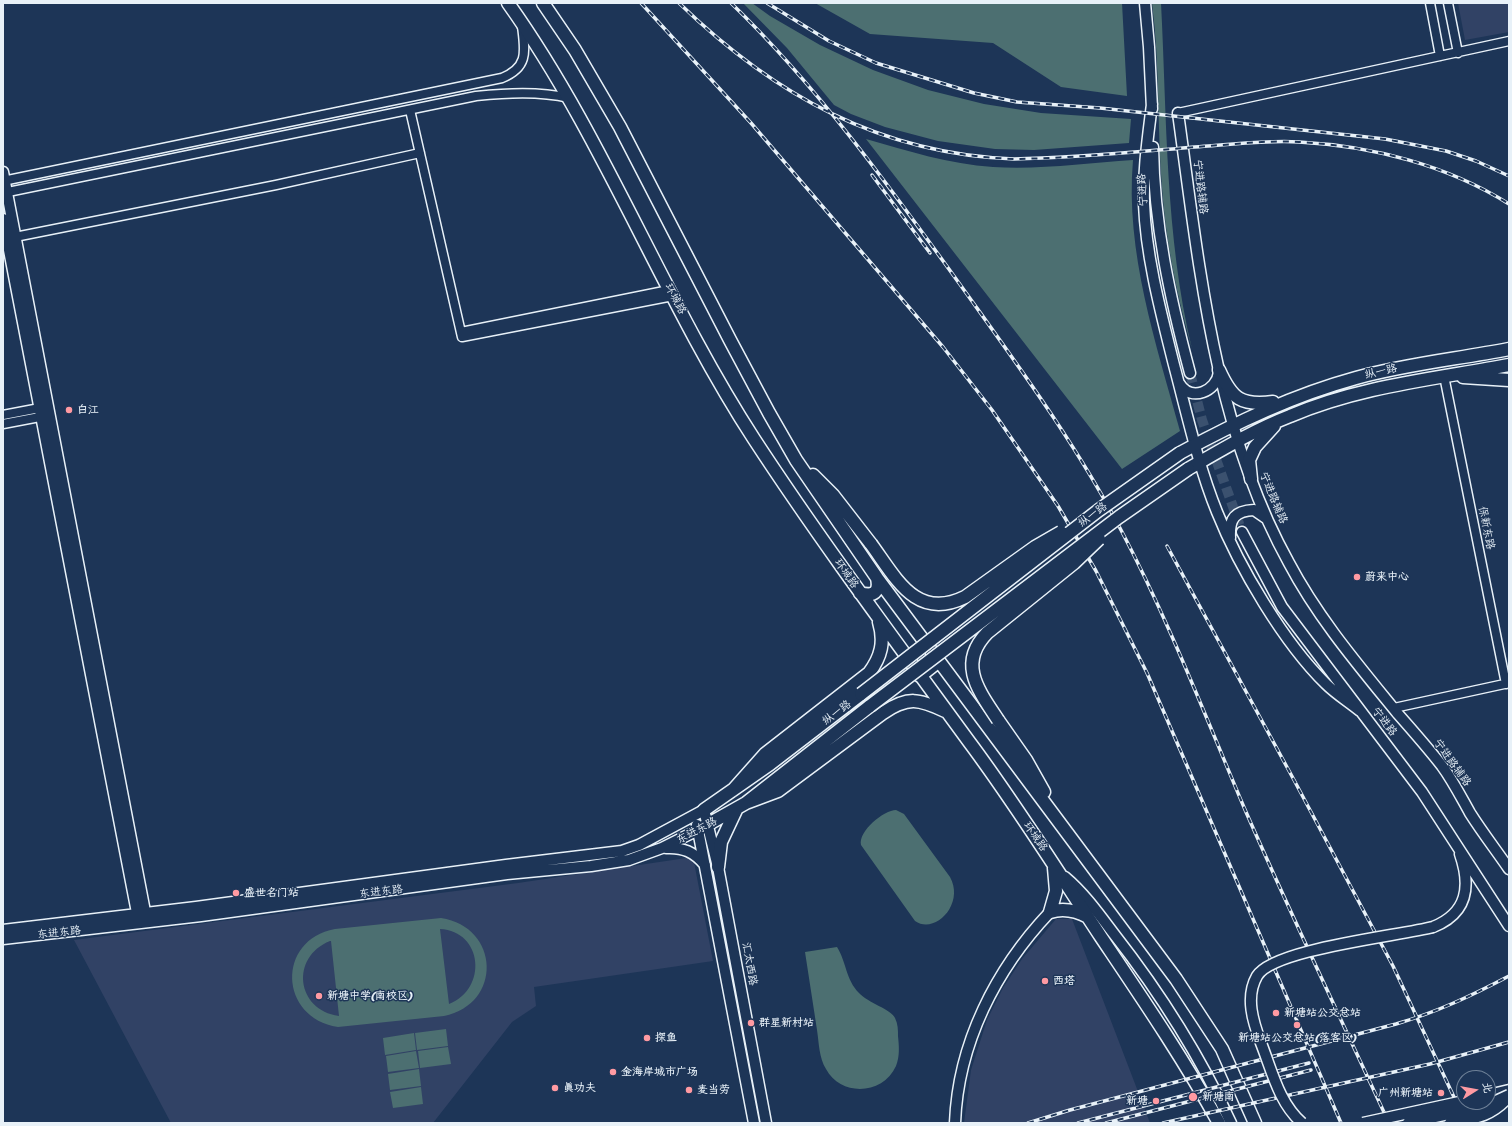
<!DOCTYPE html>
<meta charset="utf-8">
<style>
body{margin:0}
#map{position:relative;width:1512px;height:1126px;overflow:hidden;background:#1d3557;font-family:Sriracha,"LXGW WenKai TC",sans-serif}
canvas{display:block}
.frame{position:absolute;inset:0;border:4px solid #e8f1f8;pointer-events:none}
.north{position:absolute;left:1456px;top:1070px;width:40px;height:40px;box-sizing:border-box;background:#1d3557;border:1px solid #6e8097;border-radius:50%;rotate:79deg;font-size:11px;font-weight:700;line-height:16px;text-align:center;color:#e8f1f8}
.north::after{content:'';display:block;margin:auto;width:14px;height:18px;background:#ff9aa2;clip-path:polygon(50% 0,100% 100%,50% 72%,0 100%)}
</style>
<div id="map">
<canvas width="1512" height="1126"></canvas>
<div class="frame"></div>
<div class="north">北</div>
</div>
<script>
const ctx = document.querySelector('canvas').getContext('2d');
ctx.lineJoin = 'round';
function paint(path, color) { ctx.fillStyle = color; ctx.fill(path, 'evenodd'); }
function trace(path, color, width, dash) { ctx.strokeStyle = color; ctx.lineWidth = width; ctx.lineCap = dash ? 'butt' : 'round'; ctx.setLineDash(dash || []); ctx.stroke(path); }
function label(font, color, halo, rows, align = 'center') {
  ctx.font = font + ' Sriracha,"LXGW WenKai TC",sans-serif'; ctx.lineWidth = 3; ctx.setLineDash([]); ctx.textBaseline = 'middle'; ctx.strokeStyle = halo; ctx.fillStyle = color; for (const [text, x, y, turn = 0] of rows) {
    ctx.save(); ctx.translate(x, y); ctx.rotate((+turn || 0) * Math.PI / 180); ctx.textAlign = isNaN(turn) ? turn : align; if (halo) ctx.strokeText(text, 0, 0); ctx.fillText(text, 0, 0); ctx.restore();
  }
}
const built = new Path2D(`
 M 1458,3 L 1509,3 L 1509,32 L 1465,40 Z
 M 693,857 L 713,961 L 534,987 L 536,1006 L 512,1022 L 433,1123 L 171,1123 L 74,940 L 518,883 Z
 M 1056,919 L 1072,919 L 1150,1123 L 964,1123 L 971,1070 L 987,1020 L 1003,988 L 1022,959 Z`);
const green = new Path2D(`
 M 743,3 L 752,3 L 770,16 L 820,45 L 873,70 L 928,90 L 984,104 L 1041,113 L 1131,119 L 1129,143 L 1034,150 L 995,149 L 938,141 L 885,127 L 851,114 L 834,105 L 787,48 Z
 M 815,3 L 1122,3 L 1127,96 L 1061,87 L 993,43 L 870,34 Z
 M 1152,3 L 1161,3 C 1167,118 1165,236 1192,349 C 1177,296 1166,243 1162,188 C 1157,126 1160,65 1152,3 Z
 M 866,139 C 908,151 949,164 993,167 C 1039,170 1087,163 1133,160 C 1125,252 1156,343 1180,431 L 1122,469 Z
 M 896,810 L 904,814 L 950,877 C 965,904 935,935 915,921 L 861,845 C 858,831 884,810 896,810 Z
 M 441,918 C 500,927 503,1004 444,1016 L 338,1027 C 279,1018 276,940 335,929 ZM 440,929 C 483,931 488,989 449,1004 ZM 330,941 L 331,941 L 339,1016 C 296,1010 290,957 330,941 Z
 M 837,947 C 846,961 846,980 859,993 C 868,1003 891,1009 895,1018 C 898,1024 898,1030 898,1036 C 899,1046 900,1056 896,1066 C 883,1095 841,1097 826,1069 C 819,1058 819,1043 817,1030 C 813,1004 809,978 805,952 Z
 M 446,1029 L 448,1046 L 417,1050 L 415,1033 Z
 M 414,1033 L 416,1050 L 385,1055 L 383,1038 Z
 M 448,1047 L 451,1064 L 420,1068 L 418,1051 Z
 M 416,1051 L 419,1068 L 388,1072 L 386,1056 Z
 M 419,1069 L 421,1086 L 390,1090 L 388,1074 Z
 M 421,1087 L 423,1104 L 393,1108 L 390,1092 Z`);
const tertiaryTunnel = new Path2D(`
 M 1190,373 L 1202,420 L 1242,532`);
const minor = new Path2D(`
 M 1430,3 L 1440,56
 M 1448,3 L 1458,53
 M 410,110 L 462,337 L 673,296
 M 1178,113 L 1509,41
 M 3,181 L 502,78 C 529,67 525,51 522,26
 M 3,193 L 476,96 C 506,93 539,91 569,98
 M 15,237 L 276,185 L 420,153
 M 461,332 L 669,290
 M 1444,376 L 1506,684
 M 3,415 L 45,407
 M 3,424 L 45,416
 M 1394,708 L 1509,683`);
const tertiary = new Path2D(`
 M 1145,3 L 1149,47 L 1152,109
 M 1152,104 C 1148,137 1143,170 1144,204 C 1146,257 1161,313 1174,365 C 1187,414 1198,465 1217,512 C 1239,567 1284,643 1326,684 C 1336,694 1349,702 1360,711
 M 1178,113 C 1199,264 1214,428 1289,563 C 1318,618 1359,666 1398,714 C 1413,731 1428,748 1442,766 C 1453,781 1461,797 1470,813 C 1482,832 1496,850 1509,869
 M 1153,147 C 1154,225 1170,298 1190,373
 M 3,172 L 147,922
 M 3,219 L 139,923
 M 1179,383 C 1191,403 1217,391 1219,372
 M 1242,532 L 1282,607 L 1422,792 L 1509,926
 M 1230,538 C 1229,518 1235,511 1254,510 L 1267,519
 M 697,825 L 754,1123
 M 666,848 C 683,847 694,852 705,865
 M 1065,877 C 1084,893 1099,914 1114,934 C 1161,994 1199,1054 1231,1123
 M 1433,927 C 1468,913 1471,886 1460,854
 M 3,930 L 196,907 L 506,865 L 622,851 L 639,845 L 704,810 L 718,867 L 766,1123
 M 3,939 L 201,916 L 507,874 L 591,866 L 629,860 L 662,848 L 698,830
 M 1488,1095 L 1509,1090
 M 955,1123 C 958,1043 996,969 1050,912`);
const secondary = new Path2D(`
 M 508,3 C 605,139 663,299 754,439 C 822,543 897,643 970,743 C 1017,806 1058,872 1101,937 C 1142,998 1183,1058 1219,1123
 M 543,3 L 575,50 L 620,127 L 730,340 L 769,413 L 796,460 L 877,578 L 1176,979 L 1222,1049 L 1255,1123
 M 1219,370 C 1232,399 1241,406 1273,402
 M 1463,377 L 1509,380
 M 1180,453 C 1237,422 1294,395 1356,378 C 1406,364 1458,359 1509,349
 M 1188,469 C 1221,450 1254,430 1290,416 C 1360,386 1435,379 1509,365
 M 813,475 L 833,495 L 871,544
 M 1251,479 L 1249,460 L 1255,447 L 1274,426
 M 860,593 C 874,597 880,592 877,578
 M 920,676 L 939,661
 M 998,720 L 1026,760 L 1044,792
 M 733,790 L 765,754 L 869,673 C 881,657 885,642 879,622
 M 746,803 L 778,791 L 883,713 C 908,696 919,699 945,711
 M 704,810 L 770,764 L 861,694
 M 698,830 L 746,803 L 870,706
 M 718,867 L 721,842 L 737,808
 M 1050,912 L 1056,891 L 1054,868
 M 1050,912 C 1063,908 1075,910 1088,917`);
const rail = new Path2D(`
 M 641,3 L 751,123 L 943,347 L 992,410 L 1058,506 L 1096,571 L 1147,673 L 1341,1123
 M 679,3 C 774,95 880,154 1014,159 C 1079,158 1144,151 1208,146 C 1238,144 1269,140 1299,142 C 1372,146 1447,165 1509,204
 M 731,3 C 817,86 889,186 959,283 C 1016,363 1075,442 1121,530 C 1169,621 1206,718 1246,812 C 1292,917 1341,1019 1389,1123
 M 767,3 L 829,41 L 876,63 L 974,93 L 1017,102 L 1100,108 L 1385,139 L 1446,151 L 1476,161 L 1509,176
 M 872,175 L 930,253
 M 1167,546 L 1294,780 L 1393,966 L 1466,1123
 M 1028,1123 L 1070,1110 L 1396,1024 C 1437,1012 1471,996 1509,976
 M 1078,1123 L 1309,1063
 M 1106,1123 L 1311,1070
 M 1163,1123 L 1430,1064 L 1509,1042`);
const tertiaryBridge = new Path2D(`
 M 1302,1123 C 1279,1103 1272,1071 1261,1043 C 1253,1022 1245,997 1257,976 C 1273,949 1398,936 1433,927
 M 1363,1123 L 1464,1101
 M 1408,1123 L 1485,1106 L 1509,1095
 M 1450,1123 C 1474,1118 1488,1118 1506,1100`);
const secondaryBridge = new Path2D(`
 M 871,544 C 896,578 916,621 965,597 L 1035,547 L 1061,532
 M 861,694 L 1099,510 L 1180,453
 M 870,706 L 1119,517 L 1188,469
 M 998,720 C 979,691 957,664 987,633 L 1074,563 L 1099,539`);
const markers = [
 [69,410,4,"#ff9aa2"],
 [1357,577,4,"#ff9aa2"],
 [236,893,4,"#ff9aa2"],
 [1045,981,4,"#ff9aa2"],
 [319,996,4,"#ff9aa2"],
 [1276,1013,4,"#ff9aa2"],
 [751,1023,4,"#ff9aa2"],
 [1297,1025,4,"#ff9aa2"],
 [647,1038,4,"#ff9aa2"],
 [613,1072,4,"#ff9aa2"],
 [555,1088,4,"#ff9aa2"],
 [689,1090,4,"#ff9aa2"],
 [1441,1093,4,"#ff9aa2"],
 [1193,1097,5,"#ff9aa2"],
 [1156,1101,4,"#ff9aa2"]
];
const streetNames = [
 ["宁进路辅路",1200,187,83],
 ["宁进路",1143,190,-94],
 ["环城路",675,299,62],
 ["纵一路",1381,372,-13],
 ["宁进路辅路",1273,498,67],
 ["纵一路",1093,515,-37],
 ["保新东路",1486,528,79],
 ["环城路",846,574,55],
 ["纵一路",837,713,-37],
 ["宁进路",1384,722,52],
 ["宁进路辅路",1452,763,54],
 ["东进东路",697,831,-28],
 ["环城路",1035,837,55],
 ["东进东路",381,892,-7],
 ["东进东路",59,933,-6],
 ["汇太西路",749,964,80]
];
const poiNames = [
 ["白江",77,410],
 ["蔚来中心",1365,577],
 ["盛世名门站",244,893],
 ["西塔",1053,981],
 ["新塘中学(南校区)",327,996],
 ["新塘站公交总站",1284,1013],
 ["群星新村站",759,1023],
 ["探鱼",655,1038],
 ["新塘站公交总站(落客区)",1297,1038,"center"],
 ["金海岸城市广场",621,1072],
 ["真功夫",563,1088],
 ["麦当劳",697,1090],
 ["广州新塘站",1433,1093,"right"],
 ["新塘南",1202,1097],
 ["新塘",1148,1101,"right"]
];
paint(built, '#314265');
paint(green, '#4c6f71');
trace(tertiaryTunnel, '#3b516f', 10, [10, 5]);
trace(minor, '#e8f1f8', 11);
trace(tertiary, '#e8f1f8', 13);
trace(secondary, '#e8f1f8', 15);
trace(minor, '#1d3557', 8);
trace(tertiary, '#1d3557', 10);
trace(secondary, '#1d3557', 12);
trace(rail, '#e8f1f8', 3.5);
trace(rail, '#1d3557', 2, [6]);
trace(tertiaryBridge, '#e8f1f8', 13, []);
trace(secondaryBridge, '#e8f1f8', 15, []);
trace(tertiaryBridge, '#1d3557', 10);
trace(secondaryBridge, '#1d3557', 12);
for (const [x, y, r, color] of markers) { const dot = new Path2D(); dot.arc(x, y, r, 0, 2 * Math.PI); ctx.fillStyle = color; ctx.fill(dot); trace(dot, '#1d3557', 1.5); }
label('11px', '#e8f1f8', '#1d3557', streetNames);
label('bold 11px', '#e8f1f8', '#1d3557', poiNames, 'left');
</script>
